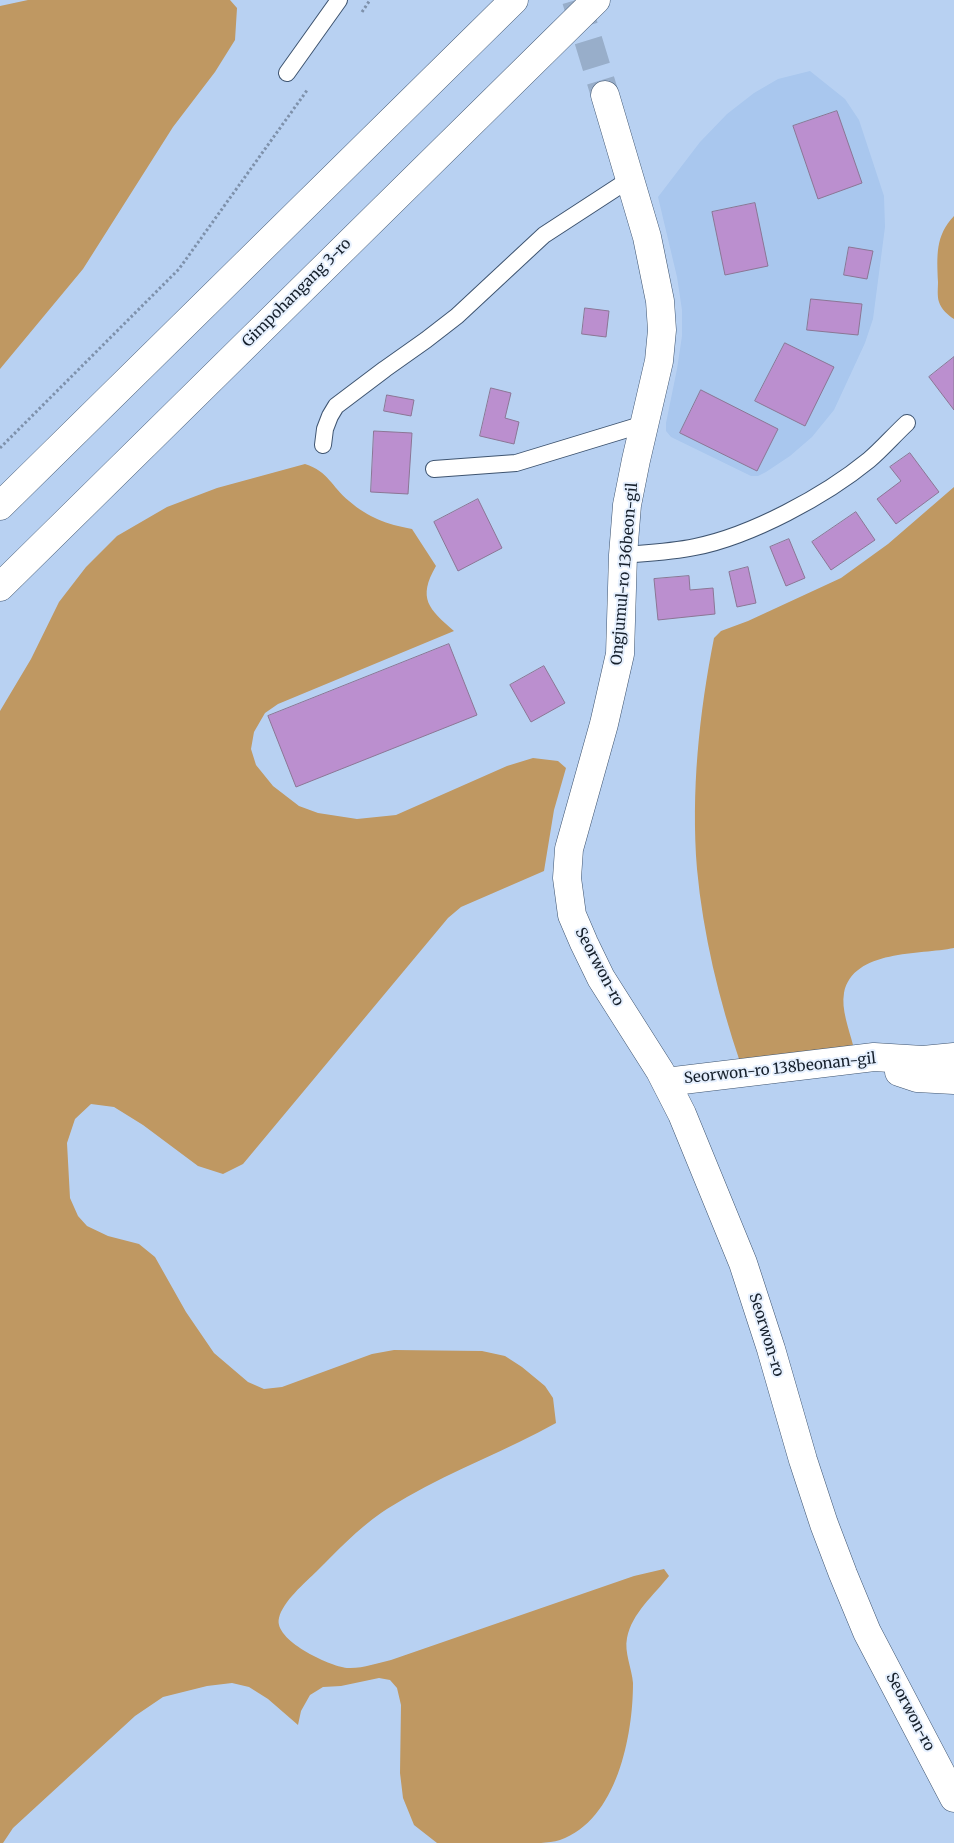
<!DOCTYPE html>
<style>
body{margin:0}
canvas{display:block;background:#b8d1f2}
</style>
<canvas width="954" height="1843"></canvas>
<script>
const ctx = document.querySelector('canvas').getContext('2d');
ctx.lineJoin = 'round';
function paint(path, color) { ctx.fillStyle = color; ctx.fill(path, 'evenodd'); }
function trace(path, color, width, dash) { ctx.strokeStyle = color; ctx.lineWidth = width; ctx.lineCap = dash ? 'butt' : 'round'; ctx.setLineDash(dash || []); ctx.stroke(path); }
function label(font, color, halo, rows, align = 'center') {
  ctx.font = font + ' Merriweather,serif'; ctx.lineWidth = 4; ctx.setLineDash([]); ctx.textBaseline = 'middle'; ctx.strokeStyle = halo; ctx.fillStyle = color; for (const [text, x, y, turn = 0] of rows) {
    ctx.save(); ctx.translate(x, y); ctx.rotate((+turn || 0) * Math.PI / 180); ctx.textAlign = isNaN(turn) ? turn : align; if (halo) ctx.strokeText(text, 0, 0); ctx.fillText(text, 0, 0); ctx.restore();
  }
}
const built = new Path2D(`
 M 810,71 L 845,99 L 859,120 L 884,196 L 885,227 L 873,319 L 865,343 L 834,410 L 812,437 L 790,456 L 766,472 L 758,476 L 751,476 L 671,437 L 666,431 L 666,423 L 677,369 L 682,336 L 682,310 L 677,277 L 658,197 L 700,142 L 727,114 L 754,93 L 778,79 Z`);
const green = new Path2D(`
 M 28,0 L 230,0 L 237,8 L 235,40 L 215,72 L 173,127 L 83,269 L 0,369 L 0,6 Z
 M 954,216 L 954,319 C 948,315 941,309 939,302 C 937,296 938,288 938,282 C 937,256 935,236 954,216 Z
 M 305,464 C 329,472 331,486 349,501 C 369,518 386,524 412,529 L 436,566 C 417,599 429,609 454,631 L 278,704 L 265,713 L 254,732 L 251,749 L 256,765 L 273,786 L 299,806 L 318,813 L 357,819 L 396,815 L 507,766 L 533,758 L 558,761 L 566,768 L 554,810 L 544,871 L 461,907 L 448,918 L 243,1164 L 223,1174 L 198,1166 L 143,1125 L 114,1107 L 91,1104 L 75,1119 L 67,1143 L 70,1198 L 78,1216 L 87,1226 L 108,1236 L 139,1244 L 155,1257 L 186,1312 L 214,1353 L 248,1382 L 264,1389 L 282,1387 L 372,1354 L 394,1350 L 482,1351 L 505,1356 L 522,1367 L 545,1386 L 553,1398 L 556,1423 C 508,1450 455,1469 407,1497 C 399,1502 389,1507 381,1513 C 358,1529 337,1551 317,1571 C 305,1583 283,1601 279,1618 C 273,1640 329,1666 347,1668 C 362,1669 377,1663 391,1660 L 634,1576 L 664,1569 L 669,1576 C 654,1595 632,1613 627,1638 C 624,1652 632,1669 633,1683 C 633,1736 617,1820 560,1840 C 554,1842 547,1842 541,1843 L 437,1843 L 414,1825 L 403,1798 L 400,1773 L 401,1705 L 397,1688 L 390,1680 L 379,1678 L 341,1686 L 323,1687 L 310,1695 L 301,1711 L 298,1725 L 268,1699 L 249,1687 L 232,1683 L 207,1686 L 163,1697 L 135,1716 L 13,1828 L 3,1843 L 0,1843 L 0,711 L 31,659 L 59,602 L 86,567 L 117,536 L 167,507 L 217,488 Z
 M 954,487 L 954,948 C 920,955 853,949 844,993 C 841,1009 849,1029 853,1045 L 849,1053 L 740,1062 C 719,1000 703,934 697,869 C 691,792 699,714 714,638 L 721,631 L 748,621 L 841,578 L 888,544 Z`);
const building = new Path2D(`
 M 837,111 L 862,183 L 818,199 L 793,126 Z
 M 755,203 L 768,266 L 725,275 L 712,212 Z
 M 849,247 L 873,251 L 867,279 L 844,275 Z
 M 811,299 L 862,304 L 858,335 L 807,330 Z
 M 585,308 L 609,311 L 606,337 L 582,334 Z
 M 785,343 L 834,367 L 805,426 L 755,401 Z
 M 954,357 L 954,410 L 929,377 Z
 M 491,388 L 511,393 L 505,418 L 519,422 L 514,444 L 480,436 Z
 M 701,390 L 778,429 L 757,471 L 680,433 Z
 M 387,395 L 414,400 L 411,416 L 384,411 Z
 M 374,431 L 412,433 L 408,494 L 371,492 Z
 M 910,453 L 939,492 L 896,524 L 877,499 L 901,481 L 890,467 Z
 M 478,499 L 502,548 L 458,571 L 434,522 Z
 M 856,512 L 875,540 L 831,570 L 812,542 Z
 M 789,539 L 805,578 L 786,586 L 770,547 Z
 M 748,567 L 756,603 L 737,607 L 729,572 Z
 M 689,576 L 690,590 L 713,588 L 715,614 L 658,620 L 654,579 Z
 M 449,644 L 477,715 L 296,787 L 268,716 Z
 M 544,666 L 565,703 L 531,722 L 510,685 Z`);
const minorTunnel = new Path2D(`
 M 576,0 L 605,95`);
const path = new Path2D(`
 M 362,12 L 370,0
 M 0,448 L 179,269 L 308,89`);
const service = new Path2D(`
 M 287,73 L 339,0
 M 323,445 L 325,429 L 330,416 L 336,406 L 385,369 L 426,340 L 457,316 L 544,235 L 630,179
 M 434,469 L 516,463 L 644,424
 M 623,555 C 647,553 671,552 695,547 C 751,536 825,496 869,460 C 882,449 894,435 907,423`);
const minor = new Path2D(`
 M 605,95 L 647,237 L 660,301 L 662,330 L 659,361 L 636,460 L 627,505 L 623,555 L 620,654 L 604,724 L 569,849 L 567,878 L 572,915 L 584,943 L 601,978 L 660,1071 L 682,1114 L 743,1263 L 771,1349 L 803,1460 L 824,1524 L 843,1574 L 867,1632 L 954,1798
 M 899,1072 L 917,1078 L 954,1080
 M 666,1082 L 874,1057 L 923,1060 L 954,1057`);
const tertiary = new Path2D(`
 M 0,506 L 514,0
 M 0,587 L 596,0`);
const streetNames = [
 ["Gimpohangang 3-ro",297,293,-45],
 ["Ongjumul-ro 136beon-gil",625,574,-85],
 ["Seorwon-ro",599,967,62],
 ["Seorwon-ro 138beonan-gil",780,1069,-6],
 ["Seorwon-ro",766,1335,73],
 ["Seorwon-ro",910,1712,62]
];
paint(built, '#a9c7ee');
paint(green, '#bf9862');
paint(building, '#bb8fcf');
trace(building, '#8b7695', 1);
trace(minorTunnel, '#98aeca', 28, [28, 14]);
trace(service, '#3e5470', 18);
trace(minor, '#3e5470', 29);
trace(tertiary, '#3e5470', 29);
trace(path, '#7e91ab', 3, [2.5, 2.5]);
trace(service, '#fff', 16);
trace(minor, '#fff', 28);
trace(tertiary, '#fff', 28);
label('15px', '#16202c', '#e6f0fe', streetNames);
</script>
